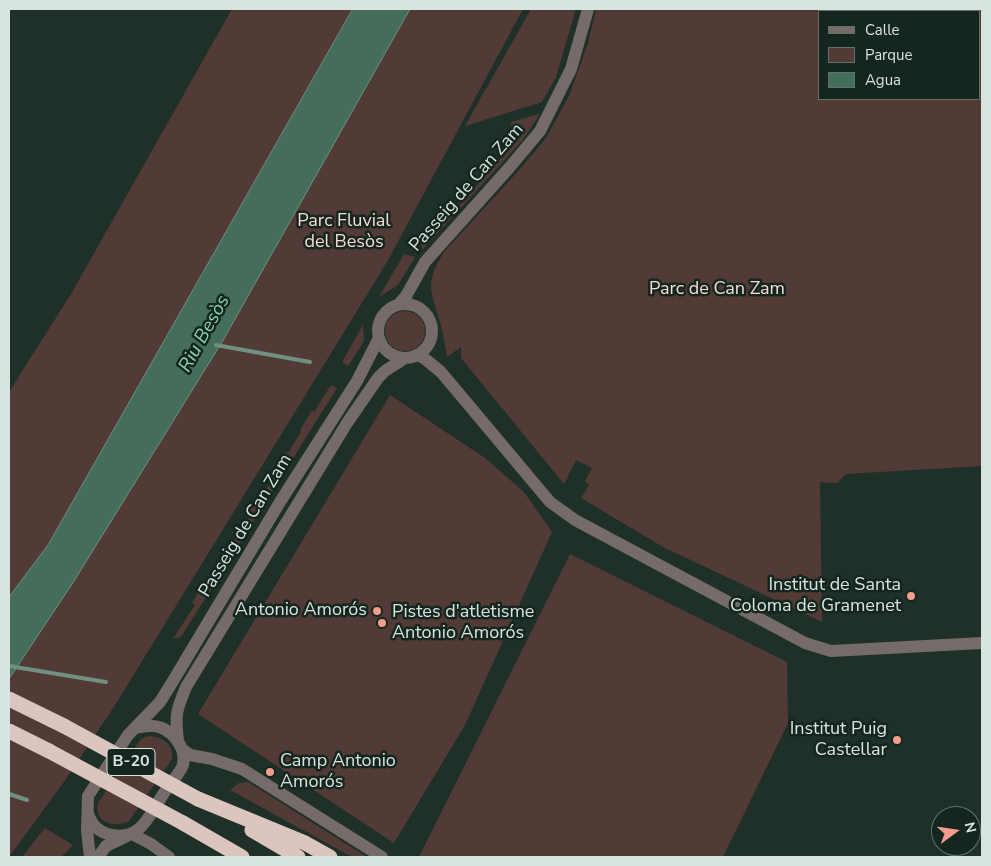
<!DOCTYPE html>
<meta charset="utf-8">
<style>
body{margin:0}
#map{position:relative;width:991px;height:866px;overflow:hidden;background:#1e3028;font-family:"Nunito Sans",sans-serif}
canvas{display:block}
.frame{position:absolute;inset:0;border:10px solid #d8e4de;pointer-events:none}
.legend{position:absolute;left:818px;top:10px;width:162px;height:90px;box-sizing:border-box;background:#14261e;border:1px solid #62726b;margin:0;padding:6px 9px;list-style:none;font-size:15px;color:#d8e4de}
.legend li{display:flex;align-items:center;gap:10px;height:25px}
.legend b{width:25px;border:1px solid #62726b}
.north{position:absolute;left:931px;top:806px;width:50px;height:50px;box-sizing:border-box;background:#14261e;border:1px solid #62726b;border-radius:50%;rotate:76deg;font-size:14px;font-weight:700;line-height:20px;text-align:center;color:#d8e4de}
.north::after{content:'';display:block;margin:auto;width:18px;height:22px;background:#f59d8d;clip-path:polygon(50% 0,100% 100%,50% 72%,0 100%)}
</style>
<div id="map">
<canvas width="991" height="866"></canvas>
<div class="frame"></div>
<ul class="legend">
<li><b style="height:6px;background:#756b69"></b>Calle</li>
<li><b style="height:14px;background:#523b36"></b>Parque</li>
<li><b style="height:14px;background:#446e5b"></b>Agua</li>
</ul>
<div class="north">N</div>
</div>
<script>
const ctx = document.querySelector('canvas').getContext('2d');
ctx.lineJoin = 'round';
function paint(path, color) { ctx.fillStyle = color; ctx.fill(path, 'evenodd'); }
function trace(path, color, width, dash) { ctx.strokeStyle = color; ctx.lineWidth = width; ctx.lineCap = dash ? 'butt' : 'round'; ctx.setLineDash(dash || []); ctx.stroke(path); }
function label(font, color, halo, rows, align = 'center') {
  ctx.font = font + ' "Nunito Sans",sans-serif'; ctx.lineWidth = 5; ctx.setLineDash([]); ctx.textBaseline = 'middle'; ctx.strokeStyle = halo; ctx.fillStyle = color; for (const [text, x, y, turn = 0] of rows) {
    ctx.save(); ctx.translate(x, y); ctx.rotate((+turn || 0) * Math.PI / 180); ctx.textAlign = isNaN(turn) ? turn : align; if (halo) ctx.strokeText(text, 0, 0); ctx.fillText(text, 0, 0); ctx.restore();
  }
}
const green = new Path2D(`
 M 232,9 L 353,9 L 48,545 L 9,597 L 9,392 L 71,294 Z
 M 410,9 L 523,9 L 387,262 L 117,702 L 66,779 L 9,857 L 9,679 L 74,581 L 222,342 Z
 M 531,9 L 576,9 L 556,77 L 542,102 L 465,126 Z
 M 596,9 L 982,9 L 982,466 L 846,474 L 837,483 L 820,482 L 822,622 L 663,547 L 581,498 L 589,485 L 585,481 L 592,468 L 576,460 L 564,484 L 461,358 L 461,347 L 447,357 C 445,347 444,336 441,326 C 432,292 423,285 444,252 L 521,168 L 546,138 L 569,96 L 588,43 ZM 820,11 L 980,11 L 980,99 L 820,99 Z
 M 540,114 L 522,141 L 423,249 C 417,239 425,232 431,223 L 438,229 L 513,145 L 511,122 Z
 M 404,254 L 415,257 L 398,285 L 379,297 Z
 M385 331a20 20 0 1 1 40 0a20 20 0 1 1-40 0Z
 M 363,325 L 364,341 L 348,366 L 342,362 Z
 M 331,385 L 337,388 L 181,637 L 173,639 L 195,605 L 192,603 L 209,575 L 212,577 L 220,563 L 218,561 L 230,541 L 233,542 L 250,515 L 248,513 L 260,493 L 263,494 L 280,467 L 278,465 L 286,452 L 288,453 L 301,432 L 300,430 L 312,410 L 314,412 Z
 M 390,395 L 485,458 L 524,492 L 552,532 L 465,725 L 394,843 L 198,714 Z
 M 570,554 L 787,662 L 788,723 L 723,857 L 419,857 Z
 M 150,736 C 163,738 174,744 172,759 L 129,821 C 114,828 94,823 98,803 L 140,740 L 145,737 Z
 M 248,782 L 367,857 L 352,857 L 230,790 L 239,783 Z
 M 45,828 L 73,845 L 61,857 L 22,857 Z`);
const water = new Path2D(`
 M 353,9 L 410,9 L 222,342 L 74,581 L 9,679 L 9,597 L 48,545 Z`);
const stream = new Path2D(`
 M 216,345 L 310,362
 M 9,666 L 106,682
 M 9,794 L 27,800`);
const minor = new Path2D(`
 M378 331a27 27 0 1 1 54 0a27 27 0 1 1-54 0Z
 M 399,304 L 406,296 L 425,262 L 509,168 L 540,131 L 571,69 L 588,9
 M 417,355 L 424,358 L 441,372 L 550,502 L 575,520 L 805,643 L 831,651 L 982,643
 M 178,741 C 175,715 176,711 186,687 L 347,423 L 378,378 L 385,371 L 405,358
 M 183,750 L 190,755 L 212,759 L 242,769 L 382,857
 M 88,814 C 92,824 97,831 108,834 C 141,843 149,815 164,793 C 168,786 181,772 183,765 C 187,746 169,725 150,726 C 145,726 140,727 135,728
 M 132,834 L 151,844 L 169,857
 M 90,857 L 87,831 L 88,796 L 128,735 L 160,702 L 173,681 L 280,502 L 357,381 L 379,338
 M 98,857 L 106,846 L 127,836`);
const highway = new Path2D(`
 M 9,699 L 64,726
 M 9,731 L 49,751
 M 198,799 L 305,843 L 330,857
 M 183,823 L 242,857
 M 252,830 L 298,857`);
const highwayBridge = new Path2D(`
 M 64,726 L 198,799
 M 49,751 L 183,823`);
const markers = [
 [911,596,5,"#f59d8d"],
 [377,611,5,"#f59d8d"],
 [382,623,5,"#f59d8d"],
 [897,740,5,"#f59d8d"],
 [270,772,5,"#f59d8d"]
];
const shields = [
 [131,762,48]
];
const shieldNames = [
 ["B-20",131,762]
];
const streetNames = [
 ["Passeig de Can Zam",467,188,-49],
 ["Passeig de Can Zam",246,526,-59]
];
const parkNames = [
 ["Parc Fluvial",344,222],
 ["del Besòs",344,243],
 ["Parc de Can Zam",717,290]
];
const poiNames = [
 ["Institut de Santa",901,586],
 ["Coloma de Gramenet",901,607],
 ["Antonio Amorós",367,611],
 ["Pistes d'atletisme",392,613,"left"],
 ["Antonio Amorós",392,634,"left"],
 ["Institut Puig",887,730],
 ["Castellar",887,751],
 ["Camp Antonio",280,762,"left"],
 ["Amorós",280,783,"left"]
];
const waterNames = [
 ["Riu Besòs",205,334,-61]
];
paint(green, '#523b36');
paint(water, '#446e5b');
trace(water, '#709182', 1);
trace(stream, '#709182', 4);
trace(minor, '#756b69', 12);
trace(highway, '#dcc4bf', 15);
trace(highwayBridge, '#dcc4bf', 15);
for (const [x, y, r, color] of markers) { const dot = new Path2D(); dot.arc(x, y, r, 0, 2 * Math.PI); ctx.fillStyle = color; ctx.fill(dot); trace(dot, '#14261e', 2); }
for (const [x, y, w] of shields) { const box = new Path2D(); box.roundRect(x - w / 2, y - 13.5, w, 27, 4); ctx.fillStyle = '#14261e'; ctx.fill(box); trace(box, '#d8e4de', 1); }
label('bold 16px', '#d8e4de', null, shieldNames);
label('18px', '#d8e4de', '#14261e', streetNames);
label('18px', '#f8dad4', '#14261e', parkNames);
label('18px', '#d8e4de', '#14261e', poiNames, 'right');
label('italic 19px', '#8ad3b2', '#14261e', waterNames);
</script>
